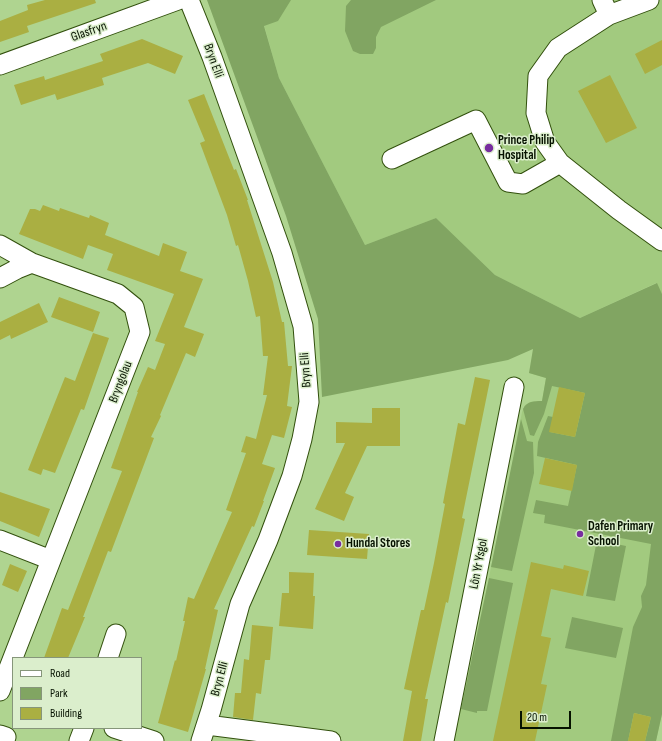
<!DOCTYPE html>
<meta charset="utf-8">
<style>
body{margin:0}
#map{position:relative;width:662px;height:741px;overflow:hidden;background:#afd490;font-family:"Sofia Sans Condensed",sans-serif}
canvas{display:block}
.legend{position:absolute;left:12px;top:657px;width:130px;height:72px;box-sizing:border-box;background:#dbeecc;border:1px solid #86967a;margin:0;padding:5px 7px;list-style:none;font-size:12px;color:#061200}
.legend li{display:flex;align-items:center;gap:8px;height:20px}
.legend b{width:20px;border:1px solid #86967a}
.scale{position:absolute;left:520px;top:711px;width:51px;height:18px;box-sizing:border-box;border:2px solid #061200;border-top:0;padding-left:5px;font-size:12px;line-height:14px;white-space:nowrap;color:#061200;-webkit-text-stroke:3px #dbeecc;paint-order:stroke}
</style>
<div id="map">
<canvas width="662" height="741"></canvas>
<ul class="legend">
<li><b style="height:5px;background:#fff"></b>Road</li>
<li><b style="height:11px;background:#81a562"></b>Park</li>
<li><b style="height:11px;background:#aaaf42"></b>Building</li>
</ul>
<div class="scale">20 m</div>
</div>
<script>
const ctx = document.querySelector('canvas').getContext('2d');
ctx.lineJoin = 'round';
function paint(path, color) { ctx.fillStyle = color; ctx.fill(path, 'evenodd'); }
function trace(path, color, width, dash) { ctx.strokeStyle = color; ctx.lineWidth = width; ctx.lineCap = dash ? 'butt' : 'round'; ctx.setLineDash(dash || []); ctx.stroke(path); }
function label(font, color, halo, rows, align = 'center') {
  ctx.font = font + ' "Sofia Sans Condensed",sans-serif'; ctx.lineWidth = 3; ctx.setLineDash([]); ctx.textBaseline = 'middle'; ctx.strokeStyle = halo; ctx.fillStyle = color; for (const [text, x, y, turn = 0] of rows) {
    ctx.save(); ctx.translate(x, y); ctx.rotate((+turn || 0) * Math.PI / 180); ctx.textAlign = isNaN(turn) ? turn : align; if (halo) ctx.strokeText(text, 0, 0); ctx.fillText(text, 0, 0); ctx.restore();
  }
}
const built = new Path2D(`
 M 257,0 L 662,0 L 662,294 L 656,283 L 580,318 L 495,275 L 436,218 L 365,245 L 279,78 Z
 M 569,350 L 662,489 L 662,714 L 656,741 L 454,741 L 505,502 L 522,412 L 525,405 L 530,402 L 542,401 L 546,378 L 529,373 Z`);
const green = new Path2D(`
 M 207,0 L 291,0 L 278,21 L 264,26 L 279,78 L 365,245 L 436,218 L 495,275 L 580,318 L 657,283 L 662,294 L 662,714 L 656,741 L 645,741 L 651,717 L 634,713 L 628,741 L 611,741 L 633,627 L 642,607 L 641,596 L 646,585 L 651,544 L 544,523 L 545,515 L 533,513 L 536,500 L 568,506 L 577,465 L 537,456 L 538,442 L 548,416 L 553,417 L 550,432 L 575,437 L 585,393 L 552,386 L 544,414 L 534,436 L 530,435 L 523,409 C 527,401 534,401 542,401 L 546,378 L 529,373 L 533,349 L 508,360 L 322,397 L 318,319 L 286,216 Z
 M 351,0 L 436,0 L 381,27 L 376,37 L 376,48 L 373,54 L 360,54 L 353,51 L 345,31 L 346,6 Z
 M 521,419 L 527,441 L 533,442 L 534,473 L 512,571 L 491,567 Z
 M 597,540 L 626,546 L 615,601 L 586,596 Z
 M 489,578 L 513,583 L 487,711 L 477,711 L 477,713 L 461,709 Z
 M 572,617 L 623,628 L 616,658 L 565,648 Z`);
const building = new Path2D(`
 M 45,0 L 95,0 L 96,3 L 27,26 L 29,32 L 0,42 L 0,21 L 28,10 L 27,5 Z
 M 142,39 L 183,56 L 175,74 L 148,63 L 102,78 L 104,85 L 57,100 L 55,94 L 21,105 L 14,85 L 44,76 L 45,80 L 103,61 L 100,54 Z
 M 662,40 L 662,65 L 645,74 L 635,54 Z
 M 610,75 L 637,128 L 606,143 L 578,91 Z
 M 204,94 L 234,170 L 236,169 L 248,200 L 247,200 L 273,282 L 282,322 L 284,322 L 288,366 L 292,366 L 287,406 L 292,407 L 284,438 L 272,435 L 262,464 L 275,468 L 263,501 L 264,501 L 254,527 L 252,526 L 214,609 L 218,610 L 205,669 L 206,669 L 188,732 L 158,723 L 175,660 L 176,661 L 185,621 L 183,621 L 188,597 L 194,599 L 232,512 L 226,510 L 246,453 L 241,452 L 246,436 L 256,439 L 267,395 L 263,395 L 268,356 L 263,356 L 260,316 L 256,317 L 248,281 L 238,245 L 236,246 L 227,215 L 200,143 L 205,141 L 188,100 Z
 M 43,205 L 59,211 L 60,208 L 89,218 L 90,215 L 109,223 L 105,235 L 159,256 L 163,243 L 187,252 L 180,271 L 203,279 L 184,327 L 204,334 L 195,357 L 186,353 L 160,415 L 161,416 L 151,437 L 154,438 L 111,552 L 108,551 L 83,617 L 85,617 L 68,658 L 44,658 L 62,608 L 68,610 L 122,471 L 111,468 L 138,392 L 137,392 L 148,367 L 155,370 L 165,344 L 155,341 L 174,294 L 107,270 L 113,254 L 88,245 L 83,259 L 19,234 L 30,209 L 35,209 L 40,211 Z
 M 59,297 L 100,312 L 93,332 L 51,317 Z
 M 39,303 L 48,322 L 11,339 L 10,335 L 0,340 L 0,322 Z
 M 93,333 L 109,338 L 84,410 L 81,409 L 55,473 L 43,469 L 41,475 L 28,470 L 65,377 L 75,381 Z
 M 475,377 L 490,380 L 462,518 L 465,519 L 448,603 L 446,602 L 425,699 L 428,699 L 421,741 L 403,741 L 412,691 L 404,689 L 421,610 L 424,610 L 434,563 L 445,504 L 443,503 L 458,423 L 465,425 Z
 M 559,387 L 585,393 L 575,437 L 549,432 Z
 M 372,408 L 400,408 L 400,446 L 367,446 L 345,493 L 354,497 L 344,521 L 315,509 L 345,443 L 336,443 L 336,422 L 372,423 Z
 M 545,458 L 577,465 L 572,491 L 539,484 Z
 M 0,492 L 50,509 L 39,537 L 0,521 Z
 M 309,530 L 369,534 L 367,559 L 307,555 Z
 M 531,562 L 563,569 L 564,565 L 589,571 L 583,596 L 551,589 L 541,636 L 551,638 L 541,684 L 547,685 L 535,741 L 493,741 Z
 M 10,564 L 27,571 L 18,592 L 2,585 Z
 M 289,572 L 314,573 L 313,596 L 315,596 L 313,629 L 279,626 L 282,593 L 289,593 Z
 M 252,625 L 273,627 L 270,660 L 265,660 L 261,694 L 256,693 L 253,720 L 233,717 L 235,693 L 241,693 L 244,659 L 249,660 Z
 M 634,713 L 651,717 L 645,741 L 628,741 Z`);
const minor = new Path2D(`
 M 189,0 L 212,57 L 282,253 L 303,326 L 309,402 L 302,439 L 292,476 L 268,540 L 240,604 L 211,710 L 201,741
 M 602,0 L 609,15 L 649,0
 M 0,65 L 178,0
 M 392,159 L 476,120 L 508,182 L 523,184 L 560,163 L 545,142 L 536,113 L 538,76 L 558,48 L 609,15
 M 560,163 L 619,210 L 662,241
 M 0,245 L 32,263 L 118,294 L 134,307 L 140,332 L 0,691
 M 0,278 L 17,269 L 32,263
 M 0,540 L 51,560
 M 108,658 L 116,634
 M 207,725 L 331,741
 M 114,728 L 154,741
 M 0,735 L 6,737
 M 79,741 L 84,728
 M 444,741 L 514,387`);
const markers = [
 [489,148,5,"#782d9f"],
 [580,534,4,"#782d9f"],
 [338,544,4,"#782d9f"]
];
const streetNames = [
 ["Glasfryn",89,32,-20],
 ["Bryn Elli",213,61,70],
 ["Bryn Elli",306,370,-94],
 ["Bryngolau",121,382,-69],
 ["Lôn Yr Ysgol",479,564,-79],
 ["Bryn Elli",220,679,-75]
];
const poiNames = [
 ["Prince Philip",498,141],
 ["Hospital",498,156],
 ["Dafen Primary",588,527],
 ["School",588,542],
 ["Hundal Stores",346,544]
];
paint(built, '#a2ca7f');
paint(green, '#81a562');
paint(building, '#aaaf42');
trace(minor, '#32500d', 21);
trace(minor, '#fff', 19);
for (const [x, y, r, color] of markers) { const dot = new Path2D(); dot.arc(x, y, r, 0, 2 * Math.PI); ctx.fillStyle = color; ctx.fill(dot); trace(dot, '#dbeecc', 1.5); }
label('13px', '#061200', '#dbeecc', streetNames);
label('bold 13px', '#061200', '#dbeecc', poiNames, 'left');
</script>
